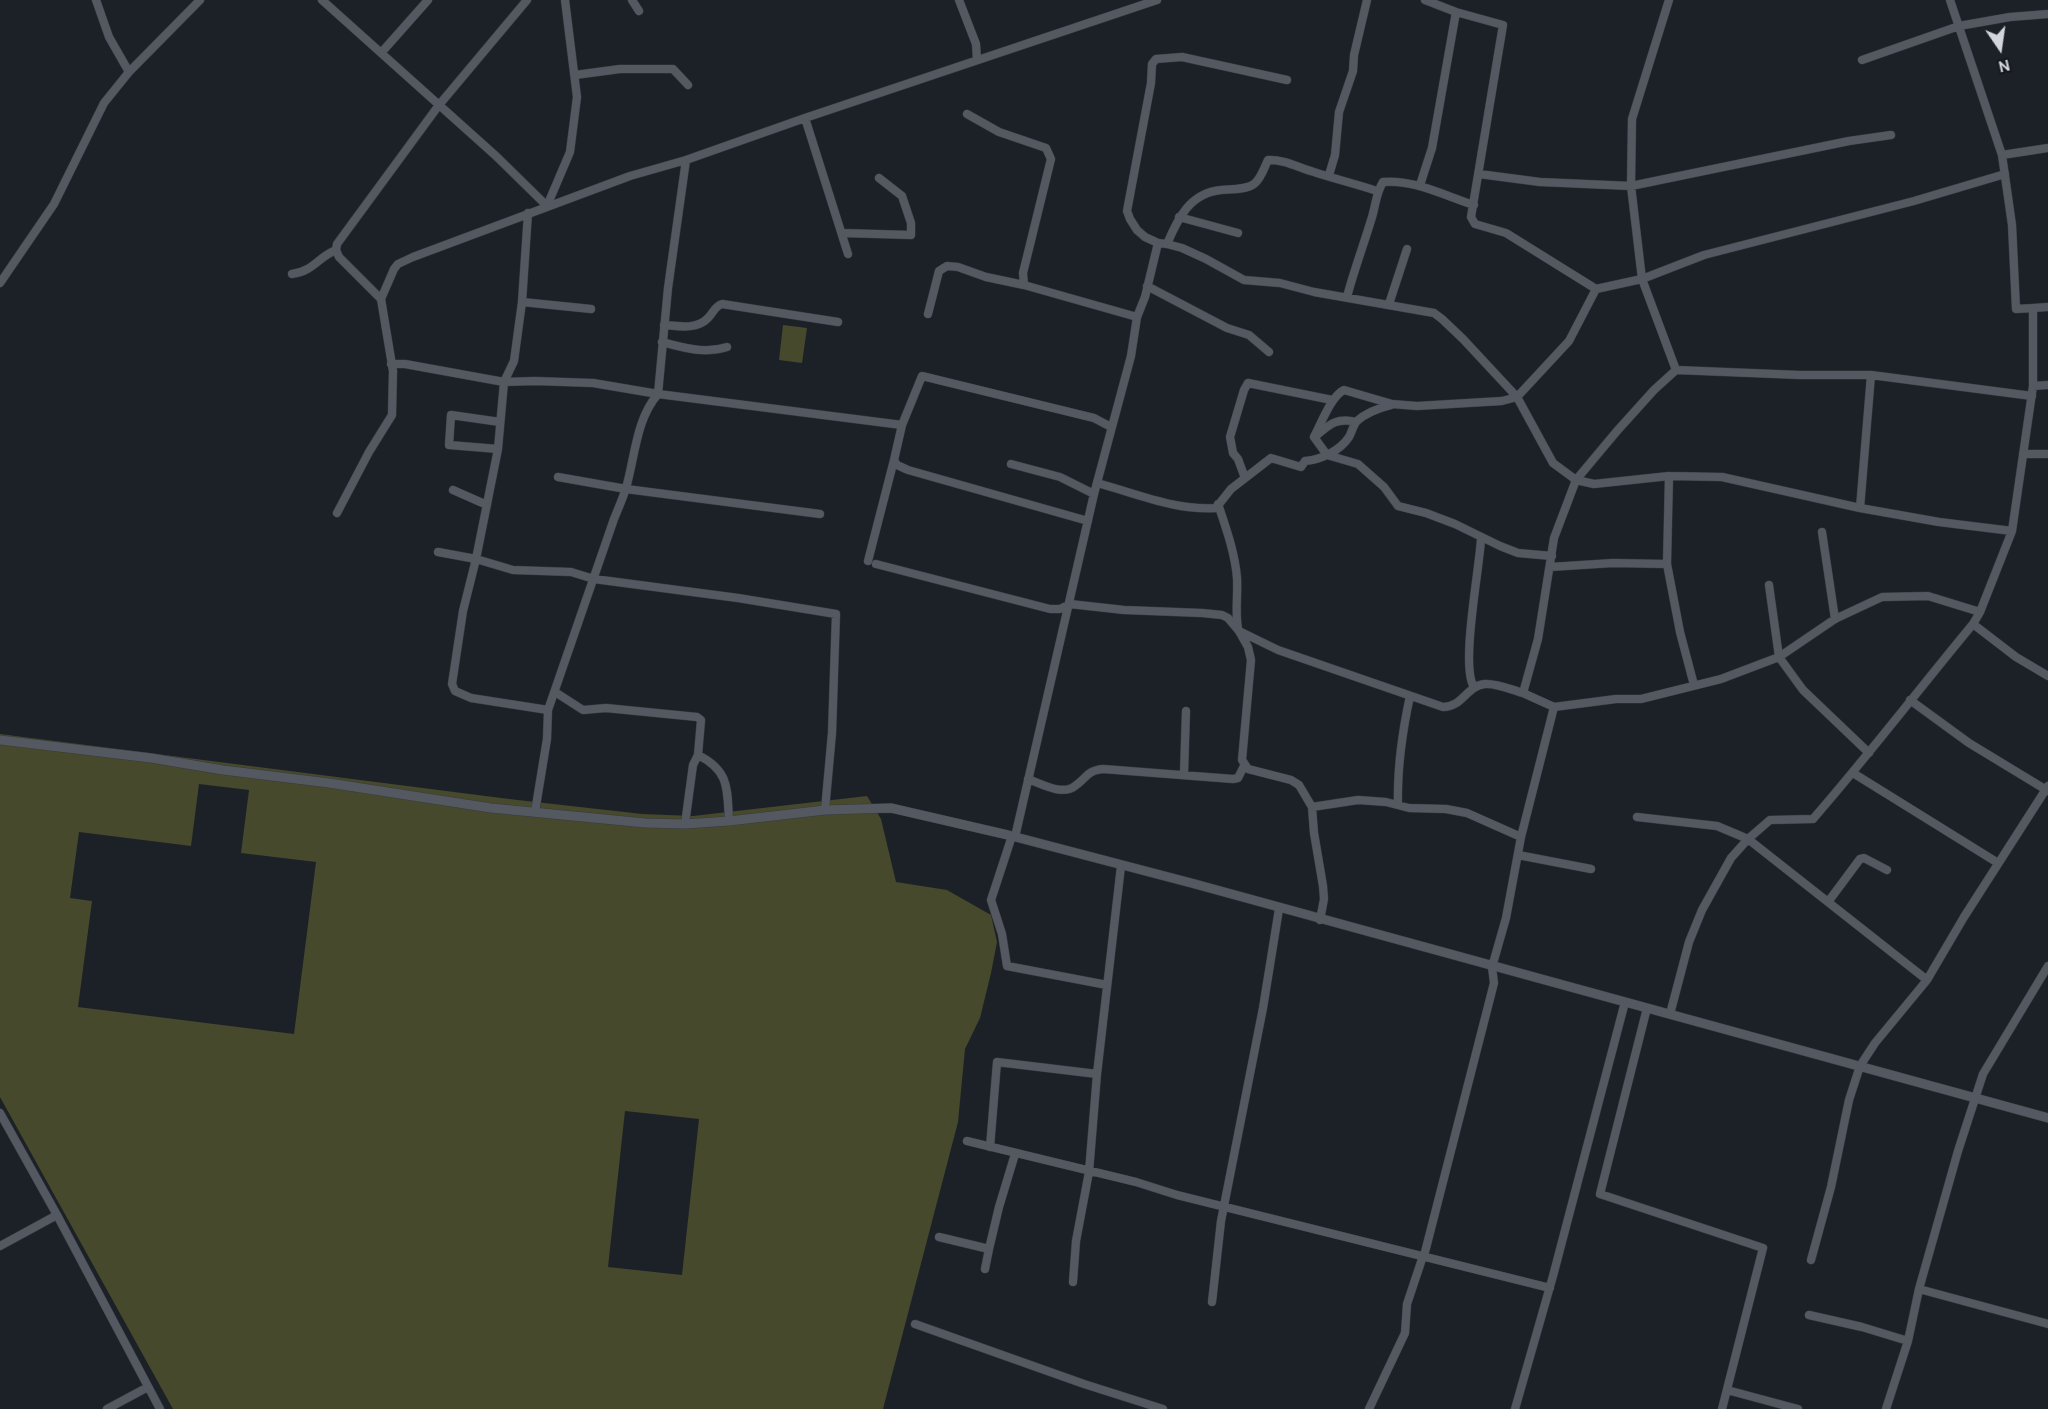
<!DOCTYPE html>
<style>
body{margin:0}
#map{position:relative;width:2048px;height:1409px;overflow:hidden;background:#1c2127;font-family:Cabin,sans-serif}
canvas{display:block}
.north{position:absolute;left:1970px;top:18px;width:60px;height:60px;-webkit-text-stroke:4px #13171e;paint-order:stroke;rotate:167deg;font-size:16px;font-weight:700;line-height:24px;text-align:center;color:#d2d5da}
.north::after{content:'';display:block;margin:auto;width:21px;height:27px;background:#d2d5da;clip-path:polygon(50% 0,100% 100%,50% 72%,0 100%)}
</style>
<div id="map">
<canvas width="2048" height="1409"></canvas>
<div class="north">N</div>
</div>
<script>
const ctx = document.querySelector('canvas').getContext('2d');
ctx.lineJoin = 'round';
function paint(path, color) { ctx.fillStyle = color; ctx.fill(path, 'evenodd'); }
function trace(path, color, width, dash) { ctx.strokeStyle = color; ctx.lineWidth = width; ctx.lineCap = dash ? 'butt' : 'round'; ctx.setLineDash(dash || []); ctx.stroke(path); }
const green = new Path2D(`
 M 783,325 L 807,328 L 802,363 L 779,360 Z
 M 0,734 L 509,799 L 642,814 L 693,816 L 867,796 L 881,819 L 896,882 L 947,890 L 991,915 L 997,942 L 991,973 L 980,1018 L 965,1049 L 958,1122 L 883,1409 L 173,1409 L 0,1097 ZM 199,784 L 249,790 L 241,853 L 316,862 L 294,1034 L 78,1007 L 92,901 L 70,898 L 79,832 L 191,846 ZM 625,1111 L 699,1119 L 682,1275 L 608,1267 Z`);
const minor = new Path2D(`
 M 96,0 L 109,37 L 129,72
 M 322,0 L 496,156 L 547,206 L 570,152 L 577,97 L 565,0
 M 632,0 L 639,11
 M 959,0 L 976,44 L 977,60
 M 1425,0 L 1456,12 L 1503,25 L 1471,217 L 1475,224 L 1506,233 L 1596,289 L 1642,279 L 1704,255 L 1914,201 L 2005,174
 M 1950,0 L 2002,155 L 2012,225 L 2016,309 L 2033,308 L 2033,386 L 2012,531 L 1980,612
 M 381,53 L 428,0
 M 1862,60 L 1959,26 L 2010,17 L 2048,14
 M 575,75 L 620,69 L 673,69 L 688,85
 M 1287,80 L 1182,57 L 1156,59 L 1152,64 L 1151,83 L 1127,211 L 1130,219 L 1137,230 L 1145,237 L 1158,243 L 1167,244 L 1182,248 L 1206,259 L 1244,280 L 1280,283 L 1314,292 L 1434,313 L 1442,319 L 1463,339 L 1517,397 L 1553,463 L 1576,480 L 1594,484 L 1669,476 L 1722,477 L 1860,508 L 1939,522 L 2012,531
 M 967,114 L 999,132 L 1046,148 L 1051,159 L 1023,273 L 1024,285
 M 805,118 L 848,254
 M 2002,155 L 2048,148
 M 1479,174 L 1540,182 L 1631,186 L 1849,141 L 1891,135
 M 1329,175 L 1335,155 L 1339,112 L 1353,71 L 1354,55 L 1367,0
 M 1420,185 L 1432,148 L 1456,12
 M 528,213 L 522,302 L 514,361 L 504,382 L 498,449 L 476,559 L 463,611 L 452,684 L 455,691 L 471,698 L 548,710
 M 1179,217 L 1238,233
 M 842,233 L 911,235 L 911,223 L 902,196 L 879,178
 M 1167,244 C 1178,218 1190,193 1221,190 C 1231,189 1246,190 1254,184 C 1261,179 1264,168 1268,160 C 1284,159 1299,168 1314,172 C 1335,179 1356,184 1377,191
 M 292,274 C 314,271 318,257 336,250
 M 0,283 L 54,204 L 104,103 L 129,72 L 200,0
 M 1147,286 L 1227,328 L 1249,335 L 1269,352
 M 1347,297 C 1354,270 1364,244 1372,217 C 1376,204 1376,193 1383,182 C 1414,179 1445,196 1474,205
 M 381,299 L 339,257 L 336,250 L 337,244 L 439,105 L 527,0
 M 522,302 L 591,309
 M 1389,304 L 1407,249
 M 2033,308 L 2048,307
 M 928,314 L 939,271 L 947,266 L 958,267 L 986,277 L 1024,285 L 1137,317
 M 664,325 C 678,326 697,330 708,318 C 713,313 715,306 722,304 L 838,322
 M 662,342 C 684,348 705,354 727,347
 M 391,364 L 405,364 L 504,382 L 535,381 L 593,383 L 658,394 L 902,425
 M 1676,370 L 1800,375 L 1871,375 L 2032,396
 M 2033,386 L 2048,385
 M 1317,435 C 1330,424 1338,417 1356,422
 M 1314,437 C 1321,424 1331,396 1344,390 L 1392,404 L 1417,406 L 1502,401 L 1517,397 L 1569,341 L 1596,289
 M 1314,437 L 1327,455 L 1358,464 L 1384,487 L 1398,506 L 1426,513 L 1455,524 L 1500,546 L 1518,553 L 1552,556
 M 498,449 L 449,445 L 451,415 L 500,422
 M 2023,454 L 2048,454
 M 1011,464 L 1060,477 L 1094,494
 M 1669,476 L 1667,564 L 1680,632 L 1694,685
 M 558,477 L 626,489 L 820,514
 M 1245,478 L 1238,459 L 1233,453 L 1230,437 L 1244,390 L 1248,383 L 1332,400
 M 1097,483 C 1135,493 1176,511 1216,508 L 1231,489 L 1271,458 L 1301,467 L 1305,461 C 1320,460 1340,451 1349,437 C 1352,432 1353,425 1357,421 C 1367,412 1379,408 1391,405
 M 453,490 L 487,505
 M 1218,504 C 1226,528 1235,553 1237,578 C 1238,595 1235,612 1238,629
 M 1860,508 L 1871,375
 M 337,513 L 369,452 L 392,415 L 393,371 L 381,299 L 394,269 L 398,264 L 413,257 L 630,176 L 686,160 L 805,118 L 1157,0
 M 1088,521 L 908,470 L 897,465 L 894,460 L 902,425 L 922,376 L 1094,418 L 1111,427
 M 1822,532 L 1835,619
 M 438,552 L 476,559 L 513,570 L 571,572 L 594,579 L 738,598 L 836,614 L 832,733 L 825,810
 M 868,561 L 894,460
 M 876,564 L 1050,609 L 1060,609 L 1070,604 L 1124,610 L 1202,613 L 1222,615 L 1228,618 L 1239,631 L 1248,647 L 1251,660 L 1242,760 L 1248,769 L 1291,780 L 1299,785 L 1312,807 L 1314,833 L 1323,886 L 1324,899 L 1320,920
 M 1550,567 L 1613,563 L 1667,564
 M 1769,585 L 1779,657 L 1803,690 L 1869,753
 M 1973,624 L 2016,657 L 2048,676
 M 1239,631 L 1278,650 L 1443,707 C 1463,707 1466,686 1485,684 C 1497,683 1512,690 1523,693
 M 1474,687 C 1460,666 1480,567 1481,538
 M 555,692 L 583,710 L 606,708 L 697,717 L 701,720 L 698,755 L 693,765 L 685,824
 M 1910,700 L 1969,743 L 2048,791
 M 1554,707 L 1616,699 L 1641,699 L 1721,679 L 1779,657 L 1835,619 L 1882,597 L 1928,596 L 1980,612 L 1973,624 C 1919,689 1868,756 1813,819 L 1770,820 L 1748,839 L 1731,858 L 1702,910 L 1689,942 L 1670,1014
 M 698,755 C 730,771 727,789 729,821
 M 1853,773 L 1998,863
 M 1184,774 L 1186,711
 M 1028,779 C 1041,784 1063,796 1075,786 C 1088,777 1086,771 1103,769 L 1233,779 L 1238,778 L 1244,766
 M 1398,805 C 1397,767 1402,733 1410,696
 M 1312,807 L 1358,800 L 1386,802 L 1409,808 L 1446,809 L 1467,813 L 1521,837
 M 535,812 L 547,739 L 548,710 L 614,519 C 618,509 623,498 626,488 C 635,457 636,419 658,394 L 668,288 L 686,160
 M 1637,817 L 1717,826 L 1748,839 L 1927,980
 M 1012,836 L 991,900 L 1002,934 L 1007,966 L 1107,985
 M 1015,837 L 1094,494 L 1131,356 L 1137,317 L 1145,297 L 1158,243
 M 1518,855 L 1591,869
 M 1828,902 L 1860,859 L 1864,858 L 1887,870
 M 1647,1008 L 1600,1194 L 1763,1248 L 1722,1409
 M 0,1113 L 57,1215 L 160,1409
 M 967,1141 L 1136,1182 L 1177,1195 L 1550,1288
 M 990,1147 L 997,1062 L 1097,1074
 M 939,1237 L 989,1249 L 999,1207 L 1015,1154
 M 0,1246 L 57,1215
 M 1424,1256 L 1494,983 L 1492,967 L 1506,918 L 1521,837 L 1554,707 L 1523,693 L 1538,639 L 1554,538 L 1576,480 L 1617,431 L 1654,390 L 1676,370 L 1642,279 L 1631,186 L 1632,119 L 1669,0
 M 1811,1260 L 1831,1187 L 1849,1100 L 1860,1066 L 1875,1043 L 1927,980 L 1964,917 L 2048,786
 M 985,1269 L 989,1249
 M 1073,1282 L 1076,1241 L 1089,1172 L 1097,1074 L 1121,866
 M 1919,1289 L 2048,1324
 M 1212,1302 L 1221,1221 L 1263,1008 L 1279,909
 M 1809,1315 L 1862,1327 L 1908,1341
 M 915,1324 L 1084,1384 L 1163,1409
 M 1727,1390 L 1798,1409
 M 107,1409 L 148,1387
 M 1369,1409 L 1405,1333 L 1407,1304 L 1423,1256
 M 1515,1409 L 1553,1276 L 1625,1002
 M 1886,1409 L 1908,1341 L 1919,1289 L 1958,1151 L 1983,1074 L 2048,966`);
const tertiary = new Path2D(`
 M 0,740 L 151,758 L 223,770 L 329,783 L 491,808 L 645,823 L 685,824 L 729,821 L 825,810 L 891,808 L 1008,835 L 1195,884 L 2048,1118`);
paint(green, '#46492c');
trace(minor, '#383b40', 9);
trace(tertiary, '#383b40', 10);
trace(minor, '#545961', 8);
trace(tertiary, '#545961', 9);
</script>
